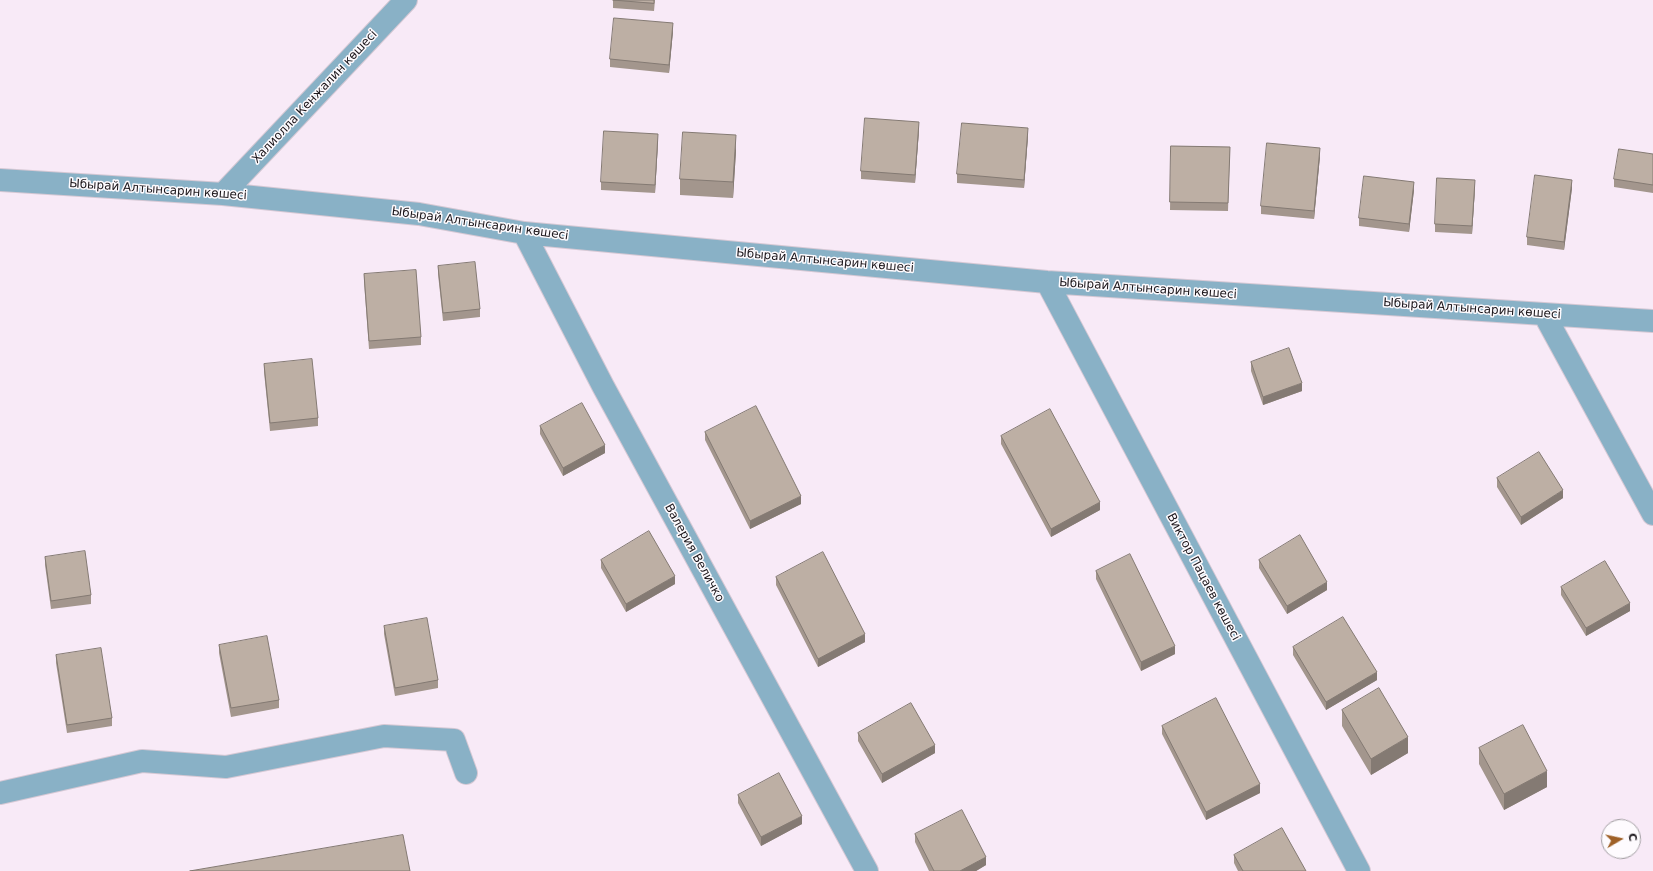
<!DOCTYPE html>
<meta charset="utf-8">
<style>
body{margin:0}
#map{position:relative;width:1653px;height:871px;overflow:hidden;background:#f8eaf7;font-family:"DejaVu Sans",sans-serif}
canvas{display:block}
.north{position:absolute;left:1601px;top:819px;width:40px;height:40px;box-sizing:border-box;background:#fefbfe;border:1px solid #a39fa3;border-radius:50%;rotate:81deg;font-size:11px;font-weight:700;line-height:16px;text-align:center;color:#1b161b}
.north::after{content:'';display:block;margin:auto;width:14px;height:18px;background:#9f6027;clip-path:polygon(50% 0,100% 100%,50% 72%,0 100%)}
</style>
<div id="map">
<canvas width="1653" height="871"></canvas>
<div class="north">С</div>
</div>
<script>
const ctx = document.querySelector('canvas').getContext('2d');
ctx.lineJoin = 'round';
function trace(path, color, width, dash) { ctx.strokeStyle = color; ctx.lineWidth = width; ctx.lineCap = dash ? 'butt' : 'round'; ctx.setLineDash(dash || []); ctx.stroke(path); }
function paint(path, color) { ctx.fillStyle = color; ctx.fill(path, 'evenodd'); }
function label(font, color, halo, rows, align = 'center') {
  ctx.font = font + ' "DejaVu Sans",sans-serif'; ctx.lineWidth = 3; ctx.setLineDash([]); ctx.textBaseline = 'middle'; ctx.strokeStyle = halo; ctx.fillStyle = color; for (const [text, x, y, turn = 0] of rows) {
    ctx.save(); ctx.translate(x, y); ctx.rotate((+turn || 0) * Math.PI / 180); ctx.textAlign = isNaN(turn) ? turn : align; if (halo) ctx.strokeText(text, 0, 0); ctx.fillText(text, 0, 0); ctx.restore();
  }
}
const minor = new Path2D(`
 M 0,180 L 223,194 L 419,214 L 524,233 L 1047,282 L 1653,321
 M 223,194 L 406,0
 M 524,233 L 603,386 L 867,871
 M 1047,282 L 1359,871
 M 1544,314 L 1653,514
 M 0,793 L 142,761 L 226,767 L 384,736 L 454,740 L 466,773`);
const wall = new Path2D(`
 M 613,0 L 655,0 L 654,11 L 613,8 Z
 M 673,31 L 669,73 L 610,67 L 610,59 Z
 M 919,130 L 915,183 L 861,179 L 861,171 Z
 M 1028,136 L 1024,188 L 957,183 L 957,174 Z
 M 658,142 L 655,193 L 601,190 L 601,182 Z
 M 1171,146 L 1230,147 L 1228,211 L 1170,210 Z
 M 736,151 L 733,198 L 680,195 L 680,179 Z
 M 1653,154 L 1653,193 L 1614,187 L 1614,179 Z
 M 1320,156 L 1314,219 L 1261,214 L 1261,206 Z
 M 1475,188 L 1472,234 L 1435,232 L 1435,224 Z
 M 1572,188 L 1564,250 L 1527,245 L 1527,237 Z
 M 1414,190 L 1409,232 L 1359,226 L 1359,218 Z
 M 438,266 L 480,309 L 480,317 L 443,321 L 438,274 Z
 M 364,274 L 421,337 L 421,345 L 369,349 L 364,282 Z
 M 1251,362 L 1302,391 L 1263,405 L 1251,371 Z
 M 264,364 L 318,418 L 318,426 L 270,431 L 264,372 Z
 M 540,426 L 605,453 L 563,476 L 540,434 Z
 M 705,432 L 801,504 L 750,529 L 705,440 Z
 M 1001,436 L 1100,510 L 1051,537 L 1001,444 Z
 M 1497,478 L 1563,498 L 1521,525 L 1497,487 Z
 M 45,557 L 91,595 L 91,604 L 51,609 L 45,565 Z
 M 601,560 L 675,584 L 626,612 L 601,568 Z
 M 1259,560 L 1327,590 L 1287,614 L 1259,568 Z
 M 1096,571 L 1175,654 L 1141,671 L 1096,579 Z
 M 776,577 L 865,642 L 818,667 L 776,585 Z
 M 1561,587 L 1630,611 L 1586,636 L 1561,595 Z
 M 384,626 L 438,680 L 438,688 L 395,696 L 384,634 Z
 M 219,645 L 279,700 L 279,708 L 231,717 L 219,653 Z
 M 1293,647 L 1377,680 L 1326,710 L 1293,655 Z
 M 56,655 L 112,718 L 112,726 L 67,733 L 56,663 Z
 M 1342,710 L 1408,753 L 1371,775 L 1342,726 Z
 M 1162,726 L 1260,793 L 1206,820 L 1162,734 Z
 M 858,733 L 935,753 L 882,783 L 858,741 Z
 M 1479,748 L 1547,787 L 1504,810 L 1479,764 Z
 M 738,795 L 802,824 L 761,846 L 738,803 Z
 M 915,834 L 986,865 L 976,871 L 929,871 L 915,842 Z
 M 1234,855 L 1306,871 L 1238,871 L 1234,863 Z`);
const shadedWall = new Path2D(`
 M 673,23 L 673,31 L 669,73 L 669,65 Z
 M 919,122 L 919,130 L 915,183 L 915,175 Z
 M 1028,128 L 1028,136 L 1024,188 L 1024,180 Z
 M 658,134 L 658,142 L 655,193 L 655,185 Z
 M 736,135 L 736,151 L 733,198 L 733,182 Z
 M 1320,148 L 1320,156 L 1314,219 L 1314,211 Z
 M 1475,180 L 1475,188 L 1472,234 L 1472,226 Z
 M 1572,180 L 1572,188 L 1564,250 L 1564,242 Z
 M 1414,182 L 1414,190 L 1409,232 L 1409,224 Z
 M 1302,383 L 1302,391 L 1263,405 L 1263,397 Z
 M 605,445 L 605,453 L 563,476 L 563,468 Z
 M 1563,490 L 1563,498 L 1521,525 L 1521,517 Z
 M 801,496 L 801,504 L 750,529 L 750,521 Z
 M 1100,502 L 1100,510 L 1051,537 L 1051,529 Z
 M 675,576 L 675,584 L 626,612 L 626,604 Z
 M 1327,582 L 1327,590 L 1287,614 L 1287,606 Z
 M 1630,603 L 1630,611 L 1586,636 L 1586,628 Z
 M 865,634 L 865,642 L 818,667 L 818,659 Z
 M 1175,646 L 1175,654 L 1141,671 L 1141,662 Z
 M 1377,672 L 1377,680 L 1326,710 L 1326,702 Z
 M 1408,737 L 1408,753 L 1371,775 L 1371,759 Z
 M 935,745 L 935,753 L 882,783 L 882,774 Z
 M 1547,771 L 1547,787 L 1504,810 L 1504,794 Z
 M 1260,784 L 1260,793 L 1206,820 L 1206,812 Z
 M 802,816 L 802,824 L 761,846 L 761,837 Z
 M 986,857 L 986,865 L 976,871 L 960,871 Z`);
const building = new Path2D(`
 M 613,0 L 654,0 L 654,3 Z
 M 614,18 L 673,23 L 669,65 L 610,59 Z
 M 865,118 L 919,122 L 915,175 L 861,171 Z
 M 962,123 L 1028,128 L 1024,180 L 957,174 Z
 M 604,131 L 658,134 L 655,185 L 601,182 Z
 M 683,132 L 736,135 L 733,182 L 680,179 Z
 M 1267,143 L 1320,148 L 1314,211 L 1261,206 Z
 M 1171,146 L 1230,147 L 1228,203 L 1170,202 Z
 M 1619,149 L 1653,154 L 1653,185 L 1614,179 Z
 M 1535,175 L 1572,180 L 1564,242 L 1527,237 Z
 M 1364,176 L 1414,182 L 1409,224 L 1359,218 Z
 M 1437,178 L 1475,180 L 1472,226 L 1435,224 Z
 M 475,262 L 480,309 L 443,313 L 438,266 Z
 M 416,270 L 421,337 L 369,341 L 364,274 Z
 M 1289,348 L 1302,383 L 1263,397 L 1251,362 Z
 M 312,359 L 318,418 L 270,423 L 264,364 Z
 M 582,403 L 605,445 L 563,468 L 540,426 Z
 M 756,406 L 801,496 L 750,521 L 705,432 Z
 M 1050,409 L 1100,502 L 1051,529 L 1001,436 Z
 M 1539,452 L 1563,490 L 1521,517 L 1497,478 Z
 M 649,531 L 675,576 L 626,604 L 601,560 Z
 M 1300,535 L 1327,582 L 1287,606 L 1259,560 Z
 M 85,551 L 91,595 L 51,601 L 45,557 Z
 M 823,552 L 865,634 L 818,659 L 776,577 Z
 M 1130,554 L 1175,646 L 1141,662 L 1096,571 Z
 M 1605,561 L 1630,603 L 1586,628 L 1561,587 Z
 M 1343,617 L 1377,672 L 1326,702 L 1293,647 Z
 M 427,618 L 438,680 L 395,688 L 384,626 Z
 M 267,636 L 279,700 L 231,708 L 219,645 Z
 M 101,648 L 112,718 L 67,725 L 56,655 Z
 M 1379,688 L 1408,737 L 1371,759 L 1342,710 Z
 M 1216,698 L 1260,784 L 1206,812 L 1162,726 Z
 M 911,703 L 935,745 L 882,774 L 858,733 Z
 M 1523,725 L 1547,771 L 1504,794 L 1479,748 Z
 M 779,773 L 802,816 L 761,837 L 738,795 Z
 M 962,810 L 986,857 L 960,871 L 934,871 L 915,834 Z
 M 1282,828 L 1306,871 L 1243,871 L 1234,855 Z
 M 403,835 L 410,871 L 190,871 Z`);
const streetNames = [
 ["Халиолла Кенжалин көшесі",315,97,-47],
 ["Ыбырай Алтынсарин көшесі",158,190,4],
 ["Ыбырай Алтынсарин көшесі",480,224,8],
 ["Ыбырай Алтынсарин көшесі",825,261,5],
 ["Ыбырай Алтынсарин көшесі",1148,289,4],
 ["Ыбырай Алтынсарин көшесі",1472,309,4],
 ["Валерия Величко",694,553,61],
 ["Виктор Пацаев көшесі",1203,577,62]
];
trace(minor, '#d5c8d4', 24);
trace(minor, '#89b1c6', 22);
paint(wall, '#a3968d');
paint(shadedWall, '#847a73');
paint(building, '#bdafa4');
trace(building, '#847a73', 1);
label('12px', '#1b161b', '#fefbfe', streetNames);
</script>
